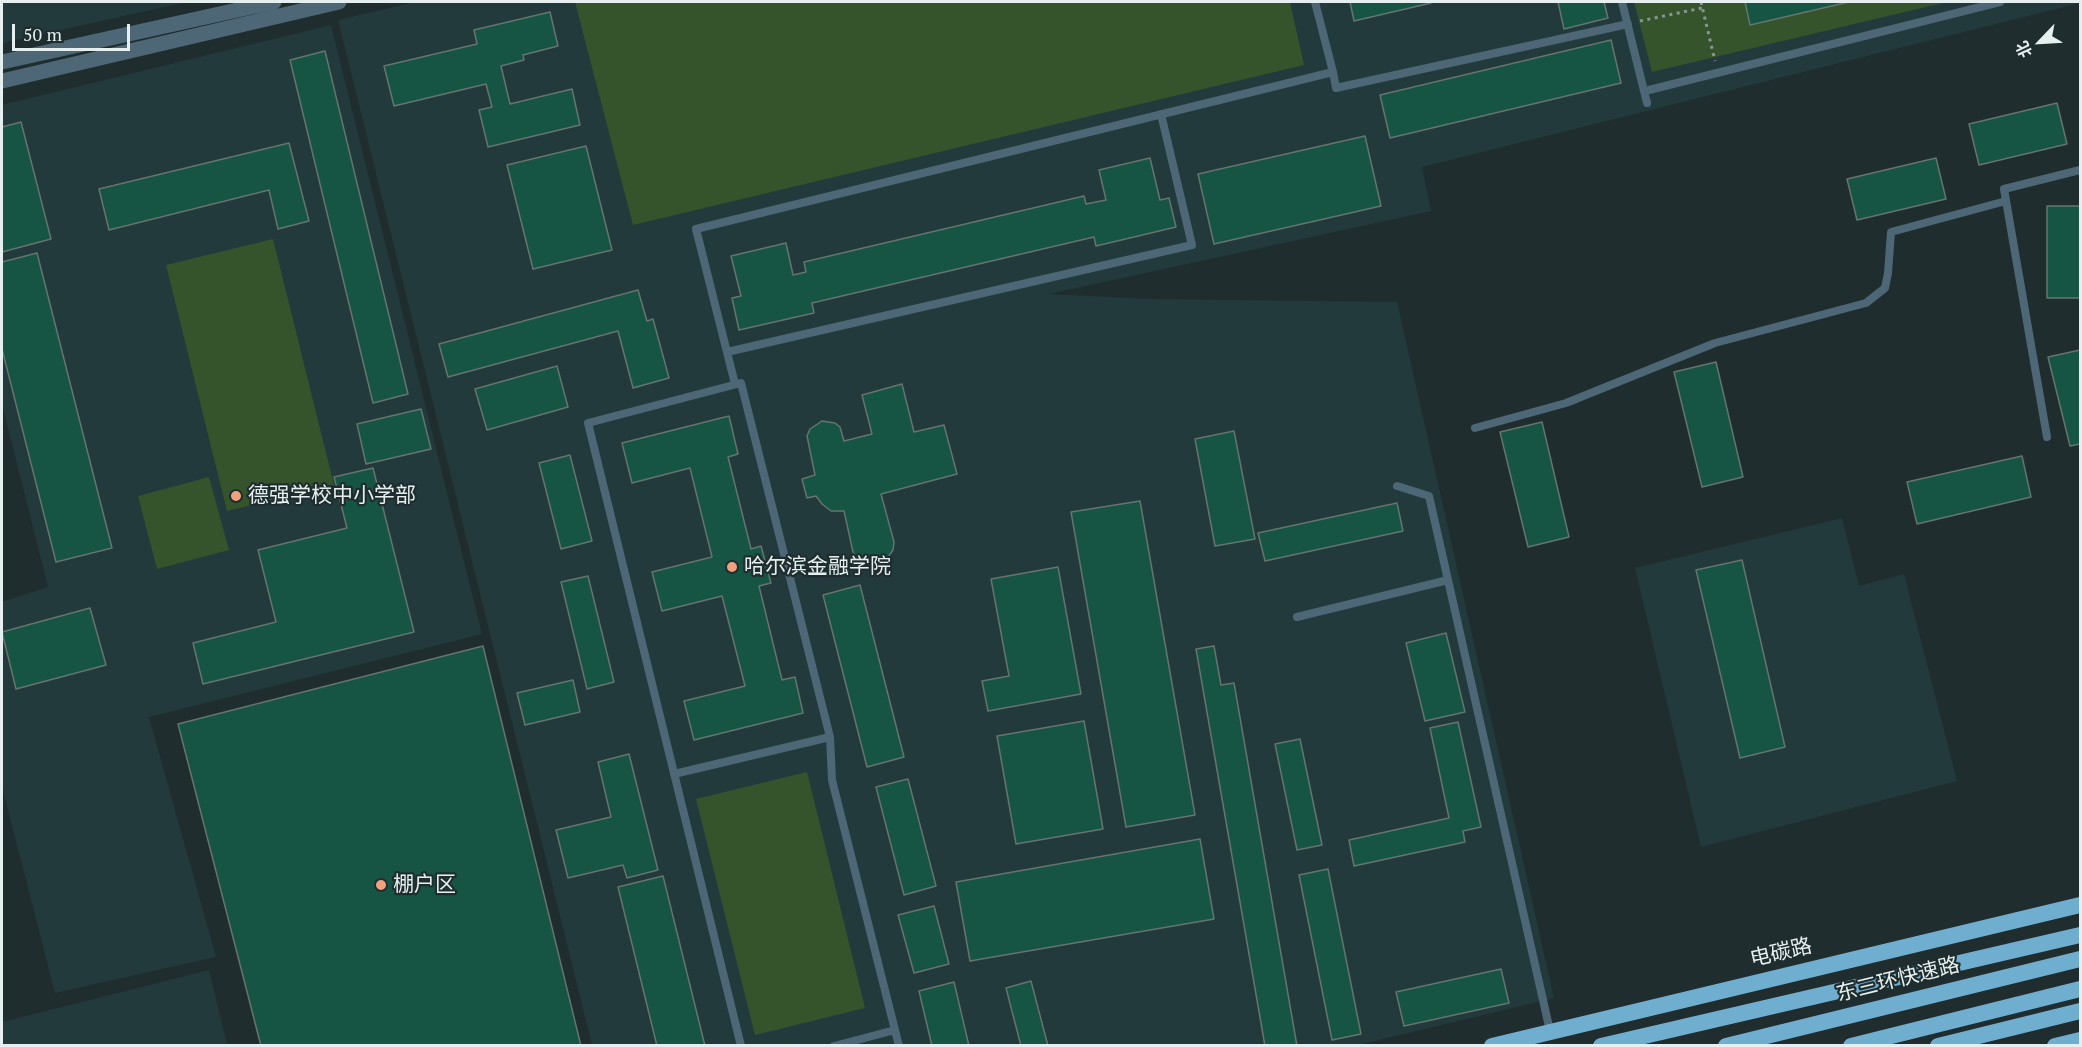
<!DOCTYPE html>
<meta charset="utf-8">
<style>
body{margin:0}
#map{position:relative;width:2082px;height:1047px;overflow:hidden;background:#1f2d2f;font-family:"PT Serif","Noto Sans SC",serif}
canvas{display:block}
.frame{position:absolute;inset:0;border:3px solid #e6efef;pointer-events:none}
.north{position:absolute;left:2010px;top:12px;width:60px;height:60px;-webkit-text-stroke:4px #1f2d2f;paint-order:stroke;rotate:245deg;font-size:16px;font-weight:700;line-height:24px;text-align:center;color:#e6efef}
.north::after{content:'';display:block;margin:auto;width:21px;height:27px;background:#e6efef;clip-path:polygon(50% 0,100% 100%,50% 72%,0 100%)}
.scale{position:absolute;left:12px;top:24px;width:118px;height:27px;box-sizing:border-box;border:3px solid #e6efef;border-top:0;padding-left:8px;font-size:18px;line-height:21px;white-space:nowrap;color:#e6efef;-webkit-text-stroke:4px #1f2d2f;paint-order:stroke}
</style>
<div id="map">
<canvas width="2082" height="1047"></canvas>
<div class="frame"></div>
<div class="north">北</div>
<div class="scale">50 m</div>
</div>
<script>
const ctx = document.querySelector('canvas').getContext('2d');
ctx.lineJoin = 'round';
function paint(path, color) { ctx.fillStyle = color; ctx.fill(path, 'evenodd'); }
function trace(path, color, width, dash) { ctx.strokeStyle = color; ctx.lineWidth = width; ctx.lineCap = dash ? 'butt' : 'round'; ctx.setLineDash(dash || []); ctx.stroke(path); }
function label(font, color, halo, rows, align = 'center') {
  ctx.font = font + ' "PT Serif","Noto Sans SC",serif'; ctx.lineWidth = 4.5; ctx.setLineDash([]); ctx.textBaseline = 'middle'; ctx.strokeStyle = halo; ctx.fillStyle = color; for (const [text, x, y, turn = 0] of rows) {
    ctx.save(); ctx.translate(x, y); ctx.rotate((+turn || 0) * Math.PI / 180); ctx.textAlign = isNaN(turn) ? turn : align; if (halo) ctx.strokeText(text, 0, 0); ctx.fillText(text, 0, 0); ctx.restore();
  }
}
const built = new Path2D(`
 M 2,2 L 187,2 L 2,43 Z
 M 415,2 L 2080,2 L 2080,3 L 1422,167 L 1431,211 L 1049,294 L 1152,299 L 1397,302 L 1554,998 L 1354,1046 L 592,1045 L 338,20 Z
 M 331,25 L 482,634 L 149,717 L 216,957 L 55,993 L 2,786 L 2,602 L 48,587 L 2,404 L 2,105 Z
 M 1842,518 L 1859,586 L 1904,574 L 1957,781 L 1701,847 L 1635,568 Z
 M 209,970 L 227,1045 L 2,1045 L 2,1022 Z`);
const green = new Path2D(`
 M 575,2 L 1290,2 L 1304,65 L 633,225 Z
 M 1634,2 L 1947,2 L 1652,72 Z
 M 273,239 L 334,485 L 227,511 L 166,265 Z
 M 209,477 L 229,550 L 157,569 L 138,496 Z
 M 807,772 L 865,1008 L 755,1035 L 696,799 Z`);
const building = new Path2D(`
 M 1350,2 L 1430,2 L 1431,3 L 1354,21 Z
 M 1558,2 L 1604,2 L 1608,18 L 1564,29 Z
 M 1745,2 L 1849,2 L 1750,25 Z
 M 550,12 L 558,46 L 523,55 L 524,60 L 501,66 L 510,104 L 572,89 L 580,125 L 488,147 L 479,110 L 492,107 L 486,84 L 394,106 L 384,66 L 477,44 L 474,30 Z
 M 1611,40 L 1621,83 L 1390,138 L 1380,95 Z
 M 325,51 L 408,394 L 373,403 L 290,60 Z
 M 2057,103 L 2067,144 L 1979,165 L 1969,124 Z
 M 21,122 L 51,239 L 2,252 L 2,127 Z
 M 1365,136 L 1381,206 L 1214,244 L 1198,174 Z
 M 289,143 L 309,221 L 278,229 L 269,190 L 109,230 L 99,189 Z
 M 586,146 L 612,250 L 533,269 L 507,165 Z
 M 1150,158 L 1160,200 L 1169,198 L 1176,227 L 1096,246 L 1094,237 L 812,303 L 814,313 L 739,330 L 732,298 L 741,296 L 731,256 L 786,243 L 793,275 L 806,272 L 804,262 L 1084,196 L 1086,204 L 1106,200 L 1099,170 Z
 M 1936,158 L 1946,199 L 1857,220 L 1847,179 Z
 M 2047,206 L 2080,206 L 2080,298 L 2047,298 Z
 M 37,253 L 112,548 L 56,562 L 2,349 L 2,262 Z
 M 638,290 L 647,321 L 653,319 L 669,378 L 633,388 L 618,331 L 448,377 L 439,344 Z
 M 2080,350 L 2080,444 L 2070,446 L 2048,357 Z
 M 1716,362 L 1743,477 L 1702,487 L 1674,372 Z
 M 557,366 L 568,407 L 487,430 L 475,389 Z
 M 902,384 L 914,432 L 944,425 L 957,474 L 881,494 L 894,542 L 893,550 L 888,557 L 877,564 L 870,565 L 859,561 L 853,552 L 844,511 L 831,511 L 822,504 L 816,496 L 807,498 L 802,479 L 815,475 L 807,436 L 810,429 L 822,421 L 835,423 L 840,427 L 844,441 L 872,434 L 862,395 Z
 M 421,409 L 431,449 L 366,464 L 357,424 Z
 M 729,416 L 738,454 L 728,457 L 751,549 L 761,546 L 771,583 L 759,586 L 782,680 L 795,677 L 803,713 L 694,740 L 684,701 L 745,686 L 722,596 L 662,611 L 652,572 L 712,557 L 690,468 L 632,483 L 622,443 Z
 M 1542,422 L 1569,537 L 1528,547 L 1500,432 Z
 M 1234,431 L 1255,539 L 1215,546 L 1195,439 Z
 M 570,455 L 592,541 L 561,549 L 539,463 Z
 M 2022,456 L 2031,497 L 1917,524 L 1907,482 Z
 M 373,468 L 414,632 L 203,684 L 193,643 L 276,622 L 258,550 L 347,528 L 334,477 Z
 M 1140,501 L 1195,815 L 1126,827 L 1071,512 Z
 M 1397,503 L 1403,531 L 1265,561 L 1258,533 Z
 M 1742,560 L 1785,747 L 1740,758 L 1696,570 Z
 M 1058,567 L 1081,694 L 988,711 L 982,681 L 1009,676 L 991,579 Z
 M 588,576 L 614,682 L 587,689 L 561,582 Z
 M 860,585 L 904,757 L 867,767 L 823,595 Z
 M 90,608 L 106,665 L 16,689 L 2,632 Z
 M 1446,633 L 1465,712 L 1425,721 L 1406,643 Z
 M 483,646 L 581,1046 L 261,1046 L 178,724 Z
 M 1214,646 L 1221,685 L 1234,683 L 1297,1046 L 1265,1046 L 1196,649 Z
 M 573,680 L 580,712 L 525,725 L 517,693 Z
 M 1084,721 L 1103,829 L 1016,844 L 997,736 Z
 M 1458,722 L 1481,827 L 1463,831 L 1465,842 L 1354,866 L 1349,840 L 1449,818 L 1430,728 Z
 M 1300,739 L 1322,845 L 1297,850 L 1275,744 Z
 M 629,754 L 658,870 L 627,878 L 623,865 L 568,878 L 556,830 L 611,817 L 598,762 Z
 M 908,779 L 936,886 L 904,895 L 876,787 Z
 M 1200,839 L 1214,919 L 970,961 L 956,882 Z
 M 1328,869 L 1361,1034 L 1332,1040 L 1299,875 Z
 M 663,876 L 705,1046 L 657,1046 L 618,887 Z
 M 934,906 L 949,964 L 914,973 L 898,915 Z
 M 1501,969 L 1509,1003 L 1404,1026 L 1396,992 Z
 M 1031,981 L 1048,1046 L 1021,1046 L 1006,988 Z
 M 954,982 L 969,1046 L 932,1046 L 919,991 Z`);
const path = new Path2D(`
 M 1701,2 L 1715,61
 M 1640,21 L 1702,8`);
const service = new Path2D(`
 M 1622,2 L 1647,103
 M 1333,72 L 1336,88 L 1628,24
 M 1645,91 L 2000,2
 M 727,352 L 1192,245 L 1161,114
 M 735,384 L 696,229 L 1333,72 L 1315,2
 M 1475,428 L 1566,403 L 1715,343 L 1866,303 L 1885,288 L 1888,273 L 1891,232 L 2006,201
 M 2047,437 L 2004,189 L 2080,170
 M 1397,486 L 1429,496 L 1550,1031
 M 1297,617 L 1448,580
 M 674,774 L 830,737
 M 741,1046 L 588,423 L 741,383 L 830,737 L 832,780 L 899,1046
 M 834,1046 L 895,1030`);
const tertiary = new Path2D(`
 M 2,62 L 274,2
 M 2,81 L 339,2`);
const trunk = new Path2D(`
 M 1492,1046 L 2080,905
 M 1601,1046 L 2080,935
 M 1726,1046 L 2080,959
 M 1851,1046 L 2080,989
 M 1938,1046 L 2080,1011
 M 2055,1046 L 2080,1040`);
const markers = [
 [236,496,6,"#f1a17d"],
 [732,567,6,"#f1a17d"],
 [381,885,6,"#f1a17d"]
];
const poiNames = [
 ["德强学校中小学部",248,496],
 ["哈尔滨金融学院",744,567],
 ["棚户区",393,885]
];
const streetNames = [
 ["电碳路",1781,953,-13],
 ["东三环快速路",1898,980,-14]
];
paint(built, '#223a3c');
paint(green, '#35542c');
paint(building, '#165544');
trace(building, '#65746e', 1.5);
trace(path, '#8a9596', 3, [3, 4.5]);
trace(service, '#4d6776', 8);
trace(tertiary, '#4d6776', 15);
trace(trunk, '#70aed0', 16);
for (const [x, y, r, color] of markers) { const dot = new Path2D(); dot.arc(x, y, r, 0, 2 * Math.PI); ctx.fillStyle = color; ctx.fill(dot); trace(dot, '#1f2d2f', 2); }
label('21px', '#e6efef', '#1f2d2f', poiNames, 'left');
label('21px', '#e6efef', '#1f2d2f', streetNames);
</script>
